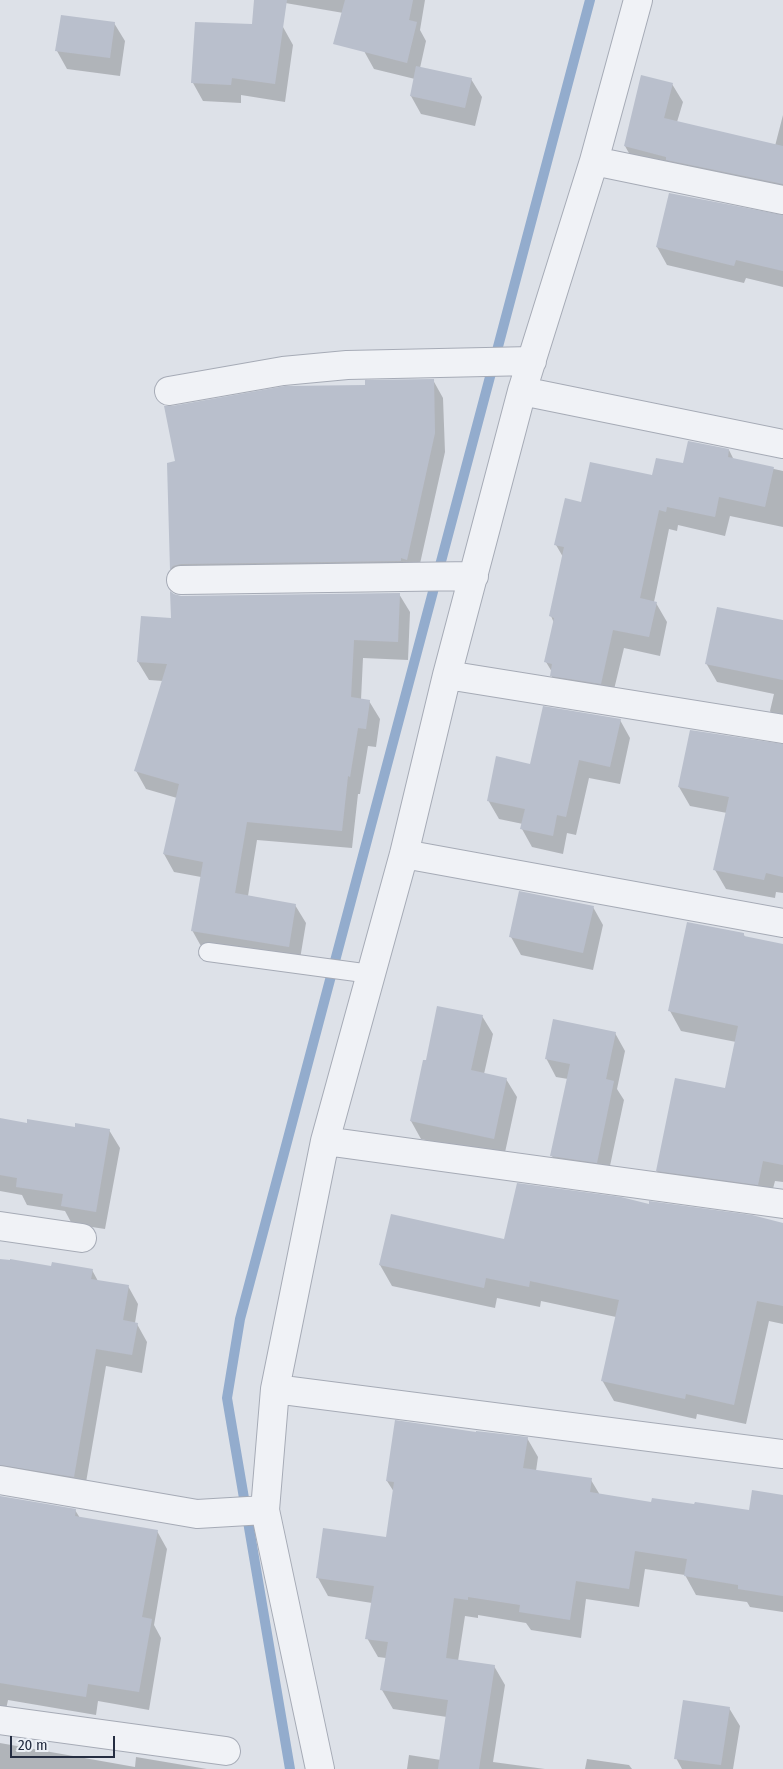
<!DOCTYPE html>
<style>
body{margin:0}
#map{position:relative;width:783px;height:1769px;overflow:hidden;background:#dde1e8;font-family:"Fira Sans Condensed",sans-serif}
canvas{display:block}
.scale{position:absolute;left:10px;top:1736px;width:105px;height:22px;box-sizing:border-box;border:2px solid #252d41;border-top:0;padding-left:6px;font-size:15px;line-height:18px;white-space:nowrap;color:#252d41;-webkit-text-stroke:4px #ecf0f6;paint-order:stroke}
</style>
<div id="map">
<canvas width="783" height="1769"></canvas>
<div class="scale">20 m</div>
</div>
<script>
const ctx = document.querySelector('canvas').getContext('2d');
ctx.lineJoin = 'round';
function paint(path, color) { ctx.fillStyle = color; ctx.fill(path, 'evenodd'); }
function trace(path, color, width, dash) { ctx.strokeStyle = color; ctx.lineWidth = width; ctx.lineCap = dash ? 'butt' : 'round'; ctx.setLineDash(dash || []); ctx.stroke(path); }
const shadow = new Path2D(`
 M 268,0 L 425,0 L 420,30 L 426,41 L 420,68 L 471,79 L 482,97 L 475,126 L 421,114 L 411,96 L 415,79 L 374,69 L 364,51 L 355,15 Z
 M 114,23 L 125,41 L 120,76 L 67,69 L 57,51 Z
 M 283,27 L 293,45 L 285,102 L 241,95 L 241,103 L 203,101 L 193,83 Z
 M 672,84 L 683,102 L 677,122 L 775,146 L 783,115 L 783,200 L 635,164 L 625,146 Z
 M 783,216 L 783,287 L 746,278 L 744,283 L 667,265 L 657,247 Z
 M 433,380 L 443,398 L 445,452 L 417,577 L 181,587 L 171,570 L 168,464 L 177,462 L 172,408 Z
 M 729,450 L 734,460 L 783,471 L 783,527 L 730,516 L 725,536 L 678,525 L 677,531 L 669,529 L 654,602 L 656,603 L 667,622 L 660,656 L 624,648 L 611,702 L 562,694 L 551,675 L 552,672 L 546,662 L 554,623 L 551,616 L 563,557 L 556,545 L 582,503 L 684,464 Z
 M 399,594 L 410,612 L 408,660 L 363,658 L 361,700 L 369,701 L 380,719 L 376,747 L 368,746 L 360,794 L 358,794 L 352,848 L 257,840 L 248,896 L 295,905 L 306,923 L 299,965 L 202,948 L 192,930 L 201,877 L 174,872 L 164,854 L 177,798 L 146,789 L 136,771 L 163,681 L 149,680 L 138,662 L 172,619 L 181,597 Z
 M 783,621 L 783,730 L 781,730 L 770,711 L 774,694 L 717,682 L 706,663 Z
 M 620,720 L 630,738 L 620,784 L 589,778 L 576,835 L 567,833 L 563,854 L 532,847 L 522,829 L 523,824 L 499,819 L 488,800 L 531,765 Z
 M 783,745 L 783,893 L 776,892 L 775,898 L 726,889 L 715,870 L 727,813 L 690,806 L 679,787 Z
 M 593,907 L 603,925 L 593,970 L 521,955 L 511,937 Z
 M 744,935 L 745,937 L 783,945 L 783,1182 L 775,1181 L 769,1204 L 669,1190 L 657,1171 L 726,1089 L 736,1042 L 681,1031 L 670,1011 Z
 M 482,1016 L 493,1034 L 484,1074 L 506,1079 L 517,1097 L 504,1157 L 421,1139 L 411,1121 Z
 M 615,1033 L 625,1051 L 617,1089 L 624,1100 L 607,1180 L 562,1174 L 552,1156 L 568,1079 L 556,1077 L 546,1058 Z
 M 0,1120 L 28,1124 L 109,1130 L 120,1148 L 105,1229 L 72,1224 L 65,1211 L 27,1205 L 22,1195 L 0,1191 Z
 M 650,1205 L 783,1224 L 783,1324 L 769,1321 L 746,1424 L 697,1414 L 696,1419 L 614,1401 L 602,1380 L 616,1317 L 541,1301 L 540,1307 L 497,1298 L 495,1308 L 392,1286 L 380,1265 L 505,1240 Z
 M 0,1260 L 52,1267 L 92,1270 L 98,1281 L 128,1286 L 138,1304 L 135,1323 L 137,1324 L 147,1342 L 142,1373 L 106,1366 L 84,1494 L 0,1487 Z
 M 477,1434 L 527,1438 L 538,1457 L 536,1471 L 591,1480 L 600,1495 L 652,1503 L 750,1511 L 783,1496 L 783,1612 L 750,1607 L 747,1602 L 696,1595 L 685,1575 L 645,1569 L 639,1607 L 586,1599 L 581,1638 L 531,1630 L 526,1623 L 478,1615 L 478,1618 L 465,1616 L 458,1661 L 494,1666 L 505,1685 L 493,1762 L 545,1769 L 407,1769 L 409,1755 L 441,1760 L 447,1717 L 393,1709 L 382,1690 L 386,1658 L 378,1657 L 367,1638 L 372,1603 L 328,1596 L 318,1578 L 387,1538 L 394,1492 L 387,1481 Z
 M 0,1497 L 75,1510 L 80,1518 L 157,1531 L 167,1549 L 154,1625 L 161,1638 L 149,1710 L 98,1701 L 96,1715 L 8,1700 L 3,1724 L 0,1727 Z
 M 729,1708 L 740,1726 L 733,1769 L 682,1769 L 676,1758 Z
 M 0,1743 L 135,1767 L 136,1757 L 207,1769 L 0,1769 Z
 M 587,1759 L 629,1765 L 632,1769 L 585,1769 Z`);
const stream = new Path2D(`
 M 290,1769 L 227,1398 L 240,1319 L 590,0`);
const building = new Path2D(`
 M 254,0 L 287,0 L 275,84 L 232,78 L 231,85 L 191,83 L 195,22 L 252,24 Z
 M 345,0 L 413,0 L 409,20 L 417,22 L 407,63 L 333,44 Z
 M 61,15 L 115,22 L 110,58 L 55,51 Z
 M 416,66 L 472,78 L 465,108 L 410,96 Z
 M 641,75 L 673,83 L 664,118 L 783,146 L 783,184 L 666,160 L 666,157 L 624,146 Z
 M 669,193 L 783,215 L 783,271 L 736,260 L 734,266 L 656,247 Z
 M 434,379 L 435,433 L 407,560 L 401,558 L 401,561 L 181,564 L 173,566 L 170,570 L 167,463 L 175,461 L 164,406 L 172,406 L 285,386 L 365,385 L 365,380 Z
 M 688,441 L 729,449 L 728,457 L 774,467 L 765,507 L 719,497 L 715,517 L 667,507 L 666,512 L 659,510 L 640,598 L 657,602 L 649,637 L 613,630 L 601,684 L 550,676 L 552,664 L 544,662 L 554,618 L 549,616 L 564,547 L 554,545 L 565,498 L 581,502 L 590,462 L 652,475 L 656,458 L 683,463 Z
 M 170,591 L 174,594 L 181,596 L 400,593 L 398,642 L 354,640 L 351,697 L 370,700 L 366,729 L 358,728 L 350,777 L 348,776 L 342,831 L 247,822 L 235,893 L 296,904 L 289,947 L 191,931 L 203,862 L 163,854 L 179,784 L 134,771 L 167,664 L 137,662 L 141,616 L 171,618 Z
 M 717,607 L 783,620 L 783,680 L 705,664 Z
 M 543,706 L 621,719 L 610,767 L 579,760 L 566,817 L 557,815 L 553,836 L 520,829 L 525,809 L 487,801 L 496,756 L 530,764 Z
 M 690,730 L 783,744 L 783,877 L 766,873 L 764,880 L 713,870 L 729,797 L 678,787 Z
 M 519,891 L 594,906 L 583,953 L 509,937 Z
 M 687,922 L 744,933 L 744,936 L 783,944 L 783,1165 L 763,1161 L 758,1185 L 656,1171 L 675,1078 L 725,1088 L 738,1026 L 668,1011 Z
 M 437,1006 L 483,1015 L 471,1070 L 507,1078 L 494,1139 L 410,1121 L 423,1060 L 426,1060 Z
 M 553,1019 L 616,1032 L 606,1079 L 614,1081 L 597,1163 L 550,1156 L 570,1064 L 545,1059 Z
 M 0,1118 L 27,1123 L 27,1119 L 75,1127 L 75,1123 L 110,1129 L 96,1212 L 61,1206 L 63,1194 L 16,1187 L 17,1178 L 0,1175 Z
 M 517,1183 L 621,1197 L 649,1204 L 649,1201 L 752,1215 L 783,1223 L 783,1306 L 757,1301 L 734,1405 L 686,1394 L 685,1399 L 601,1381 L 619,1300 L 530,1281 L 529,1287 L 486,1278 L 484,1288 L 379,1265 L 391,1214 L 504,1239 Z
 M 0,1259 L 10,1260 L 10,1259 L 51,1266 L 52,1262 L 93,1269 L 91,1279 L 129,1285 L 123,1320 L 138,1323 L 132,1355 L 96,1349 L 74,1477 L 0,1465 Z
 M 395,1420 L 476,1432 L 476,1431 L 528,1437 L 523,1468 L 592,1478 L 590,1492 L 651,1502 L 652,1498 L 694,1504 L 695,1502 L 749,1510 L 752,1490 L 783,1495 L 783,1596 L 738,1589 L 738,1585 L 684,1576 L 687,1559 L 635,1551 L 629,1589 L 576,1581 L 570,1620 L 519,1612 L 520,1605 L 468,1597 L 468,1600 L 454,1598 L 446,1658 L 495,1665 L 479,1769 L 438,1769 L 448,1700 L 380,1690 L 388,1642 L 365,1639 L 374,1586 L 316,1578 L 323,1528 L 386,1537 L 394,1482 L 386,1481 Z
 M 0,1496 L 76,1509 L 75,1516 L 158,1530 L 142,1617 L 152,1619 L 139,1692 L 88,1684 L 86,1697 L 0,1683 Z
 M 683,1700 L 730,1707 L 721,1765 L 674,1759 Z`);
const lane = new Path2D(`
 M 208,952 L 371,974`);
const street = new Path2D(`
 M 594,161 L 783,200
 M 169,391 L 283,371 L 347,365 L 532,361
 M 522,391 L 783,444
 M 181,580 L 474,576
 M 447,675 L 783,729
 M 404,854 L 783,923
 M 325,1141 L 783,1204
 M 0,1226 L 82,1238
 M 275,1389 L 783,1454
 M 0,1480 L 197,1514 L 265,1510
 M 0,1720 L 226,1751
 M 320,1769 L 265,1510 L 275,1389 L 325,1141 L 404,854 L 447,675 L 522,391 L 594,161 L 638,0`);
paint(shadow, '#0003');
trace(stream, '#93accd', 10);
paint(building, '#b9bfcc');
trace(lane, '#a6abb6', 20);
trace(street, '#a6abb6', 30);
trace(lane, '#f0f2f6', 18);
trace(street, '#f0f2f6', 28);
</script>
